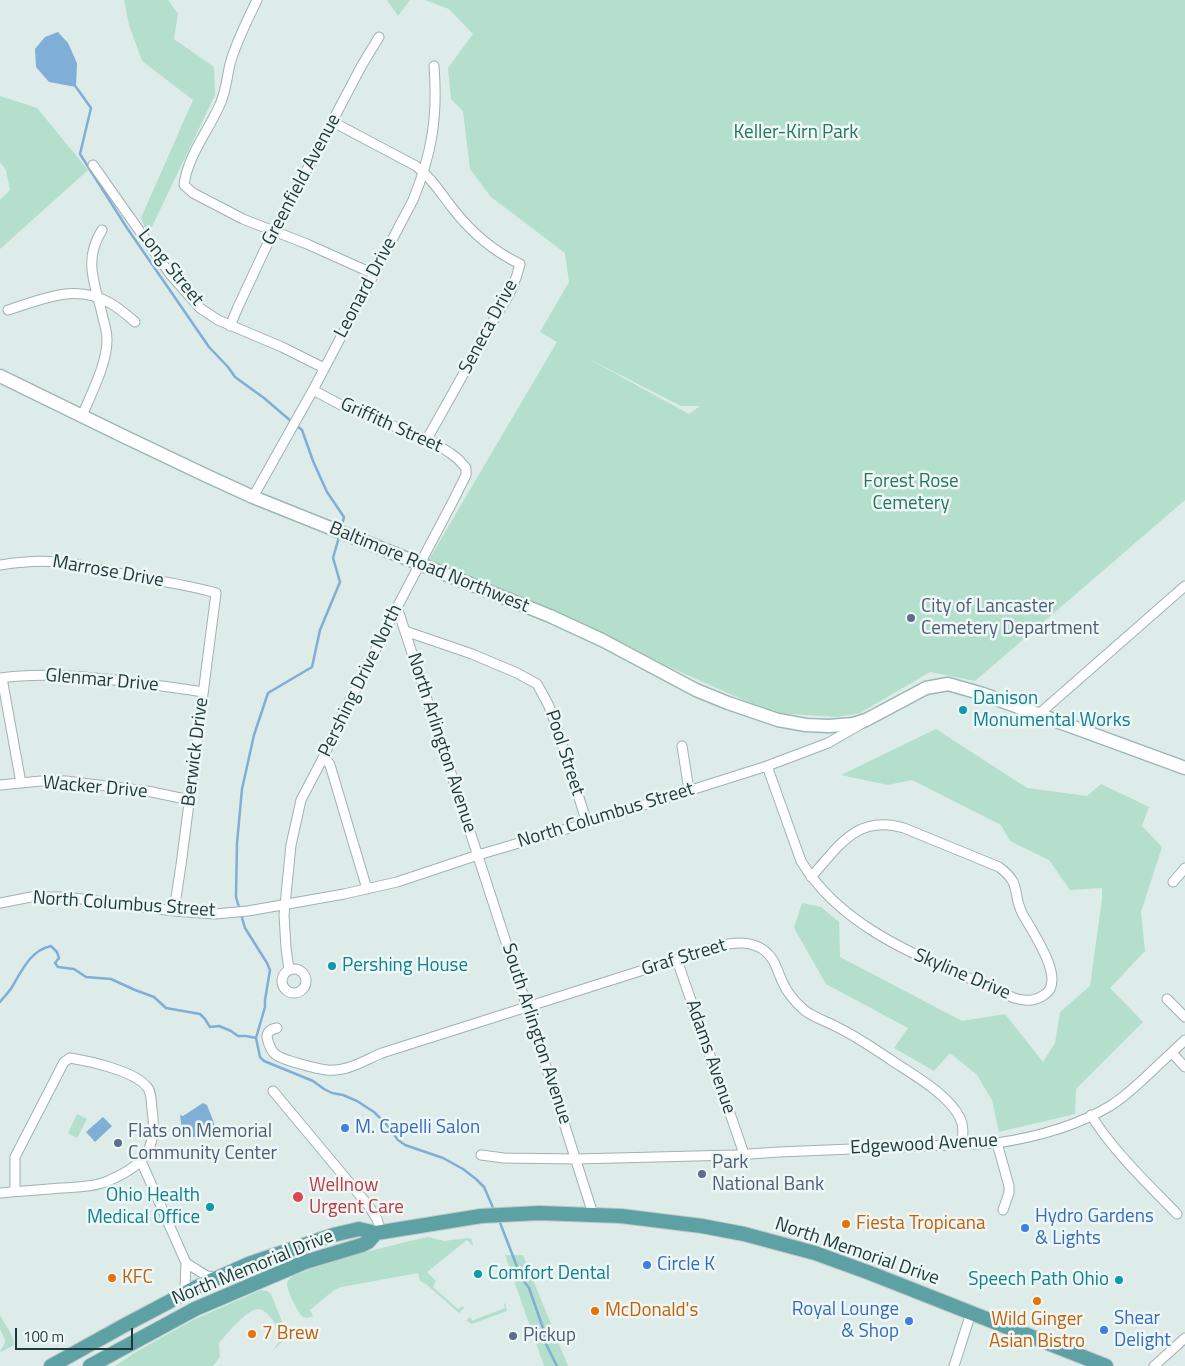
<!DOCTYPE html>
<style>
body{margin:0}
#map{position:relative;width:1185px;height:1366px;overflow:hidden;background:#ddebe9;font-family:"Titillium Web",sans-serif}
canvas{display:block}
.scale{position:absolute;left:15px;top:1328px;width:118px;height:22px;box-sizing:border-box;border:2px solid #1d3a3b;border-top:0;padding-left:6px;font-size:15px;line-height:18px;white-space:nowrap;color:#1d3a3b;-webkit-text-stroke:4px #eef7f5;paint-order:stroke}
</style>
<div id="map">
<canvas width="1185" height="1366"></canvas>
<div class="scale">100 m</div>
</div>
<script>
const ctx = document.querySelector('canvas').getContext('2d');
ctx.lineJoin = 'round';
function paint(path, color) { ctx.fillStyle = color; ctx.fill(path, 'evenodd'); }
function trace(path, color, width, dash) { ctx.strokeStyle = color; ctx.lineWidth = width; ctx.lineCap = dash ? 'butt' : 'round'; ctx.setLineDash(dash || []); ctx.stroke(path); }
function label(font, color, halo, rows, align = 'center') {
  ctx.font = font + ' "Titillium Web",sans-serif'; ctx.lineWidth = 5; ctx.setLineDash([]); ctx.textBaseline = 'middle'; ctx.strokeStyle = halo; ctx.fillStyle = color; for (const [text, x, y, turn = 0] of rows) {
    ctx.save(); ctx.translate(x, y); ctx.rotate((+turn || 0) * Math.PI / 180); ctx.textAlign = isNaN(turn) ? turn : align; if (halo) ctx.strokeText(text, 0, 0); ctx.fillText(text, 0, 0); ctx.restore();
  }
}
const green = new Path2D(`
 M 124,0 L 168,0 L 178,14 L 174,39 L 214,67 L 215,95 L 148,235 L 141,218 L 193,100 L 142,61 L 129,25 Z
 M 387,0 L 410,0 L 398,16 Z
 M 425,0 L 1185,0 L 1185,500 L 975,681 L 930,672 L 860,713 L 838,717 L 773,713 L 665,665 L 606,634 L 428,561 L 557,342 L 540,332 L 569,282 L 565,253 L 491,197 L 470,169 L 463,111 L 451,99 L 448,68 L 473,34 L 449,9 ZM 585,357 L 681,406 L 700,406 L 689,414 Z
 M 0,96 L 37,108 L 88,170 L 0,249 L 0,200 L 10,190 L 6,170 L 0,162 Z
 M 936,729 L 1027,788 L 1087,796 L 1101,784 L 1149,807 L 1142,826 L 1162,847 L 1141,912 L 1145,951 L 1110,988 L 1143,1022 L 1076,1089 L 1075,1114 L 999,1132 L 992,1100 L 977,1075 L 950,1053 L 934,1071 L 894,1048 L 908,1028 L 826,984 L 794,928 L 802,903 L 821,907 L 839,922 L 840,957 L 962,1021 L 1005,1014 L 1043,1062 L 1055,1043 L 1060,1012 L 1090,986 L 1102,899 L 1102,888 L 1070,890 L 1049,860 L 1010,841 L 1001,825 L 912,780 L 888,785 L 841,775 Z
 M 77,1114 L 87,1119 L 77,1138 L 68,1133 Z
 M 428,1237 L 444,1241 L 468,1238 L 472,1239 L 473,1246 L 467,1240 L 427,1272 L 436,1281 L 433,1287 L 458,1309 L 463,1306 L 464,1308 L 459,1313 L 426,1284 L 420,1281 L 418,1273 L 341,1287 L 334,1290 L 310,1310 L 313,1316 L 307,1318 L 303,1317 C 298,1313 287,1291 287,1284 C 287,1280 291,1278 294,1275 C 338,1259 382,1247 428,1237 Z
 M 505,1255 L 523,1255 L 568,1366 L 544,1366 Z
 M 261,1290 L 267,1291 L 271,1294 L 287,1334 L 284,1340 L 272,1351 L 281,1339 C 280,1331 276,1324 271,1318 C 268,1314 263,1309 258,1309 C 247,1309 226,1335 219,1343 L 220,1357 L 213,1366 L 115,1366 L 136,1352 L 193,1320 Z
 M 505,1303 L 507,1311 L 472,1324 L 467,1321 L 467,1320 L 470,1317 L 473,1321 L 476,1319 L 505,1308 L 504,1304 Z
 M 0,1315 C 5,1325 14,1335 14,1345 L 1,1352 L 0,1351 C 10,1338 3,1340 0,1328 C 0,1325 0,1319 0,1315 Z`);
const water = new Path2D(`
 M 58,32 L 68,43 L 77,63 L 76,87 L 49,82 L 36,67 L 35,49 L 45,37 Z
 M 203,1103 L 207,1105 C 210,1114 215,1121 215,1131 C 207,1135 193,1139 185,1136 L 182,1131 L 180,1115 L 183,1116 Z
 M 103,1117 L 112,1126 L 95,1142 L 86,1132 Z`);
const stream = new Path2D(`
 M 76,87 L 91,108 L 80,154 L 127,228 L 209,347 L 228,367 L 235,377 L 264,398 L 292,422
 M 296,425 L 302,430 L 313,461 L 327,492 L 344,517 L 341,529
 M 0,1002 C 4,997 9,992 12,987 C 22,970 31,950 51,946 L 57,952 L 59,958 L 55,963 L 58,967 L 74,969 L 86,977 L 111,979 L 135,990 L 154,997 L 166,1008 L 200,1014 L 205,1019 L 210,1027 L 219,1026 L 231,1031 L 238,1036 L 246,1036 L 256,1038 L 260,1057 L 264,1061 L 313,1081 L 324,1089 L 332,1093 L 343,1095 L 357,1101 L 374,1112 L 387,1125 L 398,1140 L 405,1145 L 443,1158 L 463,1169 L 476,1179 L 484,1187 L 494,1210
 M 256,1038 L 265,1007 L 265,1000 L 270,970 L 267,963 L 245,928 L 236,897 L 237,843 L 242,789 L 254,735 L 268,693 L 312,667 L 320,630 L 340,582 L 333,558 L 339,537
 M 499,1220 L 521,1277 L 529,1288 L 543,1328 L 545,1342 L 557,1366`);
const minor = new Path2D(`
 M 257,0 C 247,21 236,42 230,64 C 227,77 226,90 221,102 C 209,131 188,154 184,185 L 193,193 L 243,219 L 307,244 L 374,274
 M 333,122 L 416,166 C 432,178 441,194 454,210 C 472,233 493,251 520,264 C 516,283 508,298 497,314 L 427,439
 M 93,165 L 170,274 L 200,308 L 218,320 L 282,347 L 324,368
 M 8,310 C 43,299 75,283 110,303 C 119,308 127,315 135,322
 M 230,326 L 238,307 L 266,247 L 362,65 L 379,37
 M 82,416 C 91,394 107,364 107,340 C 107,333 105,325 103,318 C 96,285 82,262 102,230
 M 253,497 L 313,390 L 413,200 C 432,154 438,116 434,66
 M 0,565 C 19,562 38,560 57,562 C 84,564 110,572 137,577 C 163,582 190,585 216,593 L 181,865 L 174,911
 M 397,607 L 527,1007 L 593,1214
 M 405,631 L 472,654 L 517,673 L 537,684 L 548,704 L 556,725 L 587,823
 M 0,678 C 44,672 87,677 131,682 C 155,685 179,688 203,692
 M 2,678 L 21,783
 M 1039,714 L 1185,586
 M 682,746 L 689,790
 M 324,756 L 330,765 L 367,889
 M 767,766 L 801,861 C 846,936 939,963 1014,998 C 1025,1001 1034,1002 1044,995 C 1068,981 1031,930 1022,913 C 1012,892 1022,884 999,867 L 904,828 C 857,814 839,846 811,877
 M 0,785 L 41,781 L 66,781 L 147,791 L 190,800
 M 1173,882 L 1185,868
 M 0,903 L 31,897 L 66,897 L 174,911 L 215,914 L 248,911 L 344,894 L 397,882 L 478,855 L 587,823 L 767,766 L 828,743 L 861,724
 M 677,960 L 744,1154
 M282 981a12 12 0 1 1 24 0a12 12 0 1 1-24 0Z
 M 289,970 L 286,948 L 284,915 L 291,845 L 301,800 L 324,756 L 344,711 L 358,685 L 394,613 L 452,503 L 466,475 L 466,468 L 458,459 L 450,453 L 433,442 L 341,405 L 313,390
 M 1167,999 L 1185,1017
 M 277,1028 C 272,1029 267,1031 267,1037 C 268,1042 271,1051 275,1054 C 281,1060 318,1069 327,1070 C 347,1072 365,1060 382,1053 L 722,945 C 737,942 752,941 765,951 C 775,959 777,970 782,981 C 786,990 794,1001 802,1008 C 811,1017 824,1020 835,1026 C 856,1036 875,1049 894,1062 C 914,1075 949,1095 960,1118 C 964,1126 963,1134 962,1144
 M 1172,1053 L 1185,1067
 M 273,1091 L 368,1205 L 377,1219 L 381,1232
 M 1091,1115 C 1112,1150 1149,1185 1177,1214
 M 997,1143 L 1009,1186 L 1009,1193 L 1003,1210
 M 481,1155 L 504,1158 L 576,1159 L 735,1155 L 779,1152 L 997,1143 C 1037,1137 1075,1127 1110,1106 C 1125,1097 1138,1084 1151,1072 C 1162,1061 1174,1051 1185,1040
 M 141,1161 L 186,1263 L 185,1287 L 183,1295
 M 0,1193 C 20,1191 41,1190 61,1188 C 77,1187 95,1187 110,1180 C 145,1165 158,1148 152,1109 C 151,1103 152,1092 147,1087 C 135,1071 89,1061 70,1058 L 64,1062 L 15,1157 L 15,1191
 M 186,1263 L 207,1276 L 217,1277
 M 954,1366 L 971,1313
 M 1154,1366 L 1185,1338`);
const secondary = new Path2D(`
 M 0,376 L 121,435 L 205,475 L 253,497 L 550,616 L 602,640 L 696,690 L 728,703 L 778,720 L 806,725 L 829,726 L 853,724 L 866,720 L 926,688 L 948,684 L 983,694 L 1185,768`);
const primary = new Path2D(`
 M 51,1366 L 125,1325 L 197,1287 L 251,1263 L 333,1235 L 359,1229 L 376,1233 L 481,1216 L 539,1213 L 621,1216 L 702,1226 L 744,1234 L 815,1253 L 870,1273 L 1106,1366
 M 90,1366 L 195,1309 L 305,1262 L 362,1245 L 368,1242 L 376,1233`);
const markers = [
 [911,618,5,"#5c6f8a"],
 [963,710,5,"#0f9aa8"],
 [332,966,5,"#0f9aa8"],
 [345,1128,5,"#3f7fe0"],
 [118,1143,5,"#5c6f8a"],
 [702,1174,5,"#5c6f8a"],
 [298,1197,6,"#e0444e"],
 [210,1207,5,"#0f9aa8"],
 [846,1224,5,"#e8710a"],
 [1025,1228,5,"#3f7fe0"],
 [647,1265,5,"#3f7fe0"],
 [478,1274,5,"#0f9aa8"],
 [112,1278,5,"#e8710a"],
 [1119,1280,5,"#0f9aa8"],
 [1037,1301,5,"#e8710a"],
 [595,1311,5,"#e8710a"],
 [909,1321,5,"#3f7fe0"],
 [1104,1330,5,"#3f7fe0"],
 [252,1334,5,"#e8710a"],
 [513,1336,5,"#5c6f8a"]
];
const parkNames = [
 ["Keller-Kirn Park",796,133],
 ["Forest Rose",911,482],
 ["Cemetery",911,504]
];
const streetNames = [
 ["Greenfield Avenue",302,180,-62],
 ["Long Street",170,268,51],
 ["Leonard Drive",366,288,-62],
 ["Seneca Drive",489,327,-62],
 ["Griffith Street",391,426,24],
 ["Baltimore Road Northwest",429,568,22],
 ["Marrose Drive",108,572,10],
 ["Glenmar Drive",102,681,5],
 ["Pershing Drive North",361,681,-64],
 ["North Arlington Avenue",441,743,72],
 ["Berwick Drive",196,752,-83],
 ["Pool Street",564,753,72],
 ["Wacker Drive",95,788,5],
 ["North Columbus Street",606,816,-17],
 ["North Columbus Street",124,905,4],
 ["Graf Street",684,958,-17],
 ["Skyline Drive",962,975,23],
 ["South Arlington Avenue",536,1034,72],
 ["Adams Avenue",710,1057,71],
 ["Edgewood Avenue",924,1145,-3],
 ["North Memorial Drive",857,1252,19],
 ["North Memorial Drive",253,1268,-22]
];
const serviceNames = [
 ["City of Lancaster",921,607],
 ["Cemetery Department",921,629],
 ["Flats on Memorial",128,1132],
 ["Community Center",128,1154],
 ["Park",712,1163],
 ["National Bank",712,1185],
 ["Pickup",523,1336]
];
const cultureNames = [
 ["Danison",973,699],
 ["Monumental Works",973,721],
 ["Pershing House",342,966],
 ["Ohio Health",200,1196,"right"],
 ["Medical Office",200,1218,"right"],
 ["Comfort Dental",488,1274],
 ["Speech Path Ohio",1109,1280,"right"]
];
const shopNames = [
 ["M. Capelli Salon",355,1128],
 ["Hydro Gardens",1035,1217],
 ["& Lights",1035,1239],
 ["Circle K",657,1265],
 ["Royal Lounge",899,1310,"right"],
 ["& Shop",899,1332,"right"],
 ["Shear",1114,1319],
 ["Delight",1114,1341]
];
const healthNames = [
 ["Wellnow",309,1186],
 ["Urgent Care",309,1208]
];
const foodNames = [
 ["Fiesta Tropicana",856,1224],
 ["KFC",122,1278],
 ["McDonald's",605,1311],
 ["Wild Ginger",1037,1320,"center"],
 ["Asian Bistro",1037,1342,"center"],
 ["7 Brew",262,1334]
];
paint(green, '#b3dfcc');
paint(water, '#7faed6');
trace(stream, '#7faed6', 2.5);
trace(minor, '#a0b2b1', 11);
trace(secondary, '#9bb8b6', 15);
trace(primary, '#c0c8c8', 16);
trace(minor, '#fff', 9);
trace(secondary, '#fff', 12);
trace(primary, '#5da1a5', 14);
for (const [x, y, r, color] of markers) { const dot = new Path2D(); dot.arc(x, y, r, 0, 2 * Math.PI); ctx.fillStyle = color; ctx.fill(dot); trace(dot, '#eef7f5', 2); }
label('19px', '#24765d', '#eef7f5', parkNames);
label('19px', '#1d3a3b', '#eef7f5', streetNames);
label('19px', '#4e5e75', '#eef7f5', serviceNames, 'left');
label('19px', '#0d838f', '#eef7f5', cultureNames, 'left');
label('19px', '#366cbe', '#eef7f5', shopNames, 'left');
label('19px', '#be3a42', '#eef7f5', healthNames, 'left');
label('19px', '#c56008', '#eef7f5', foodNames, 'left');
</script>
